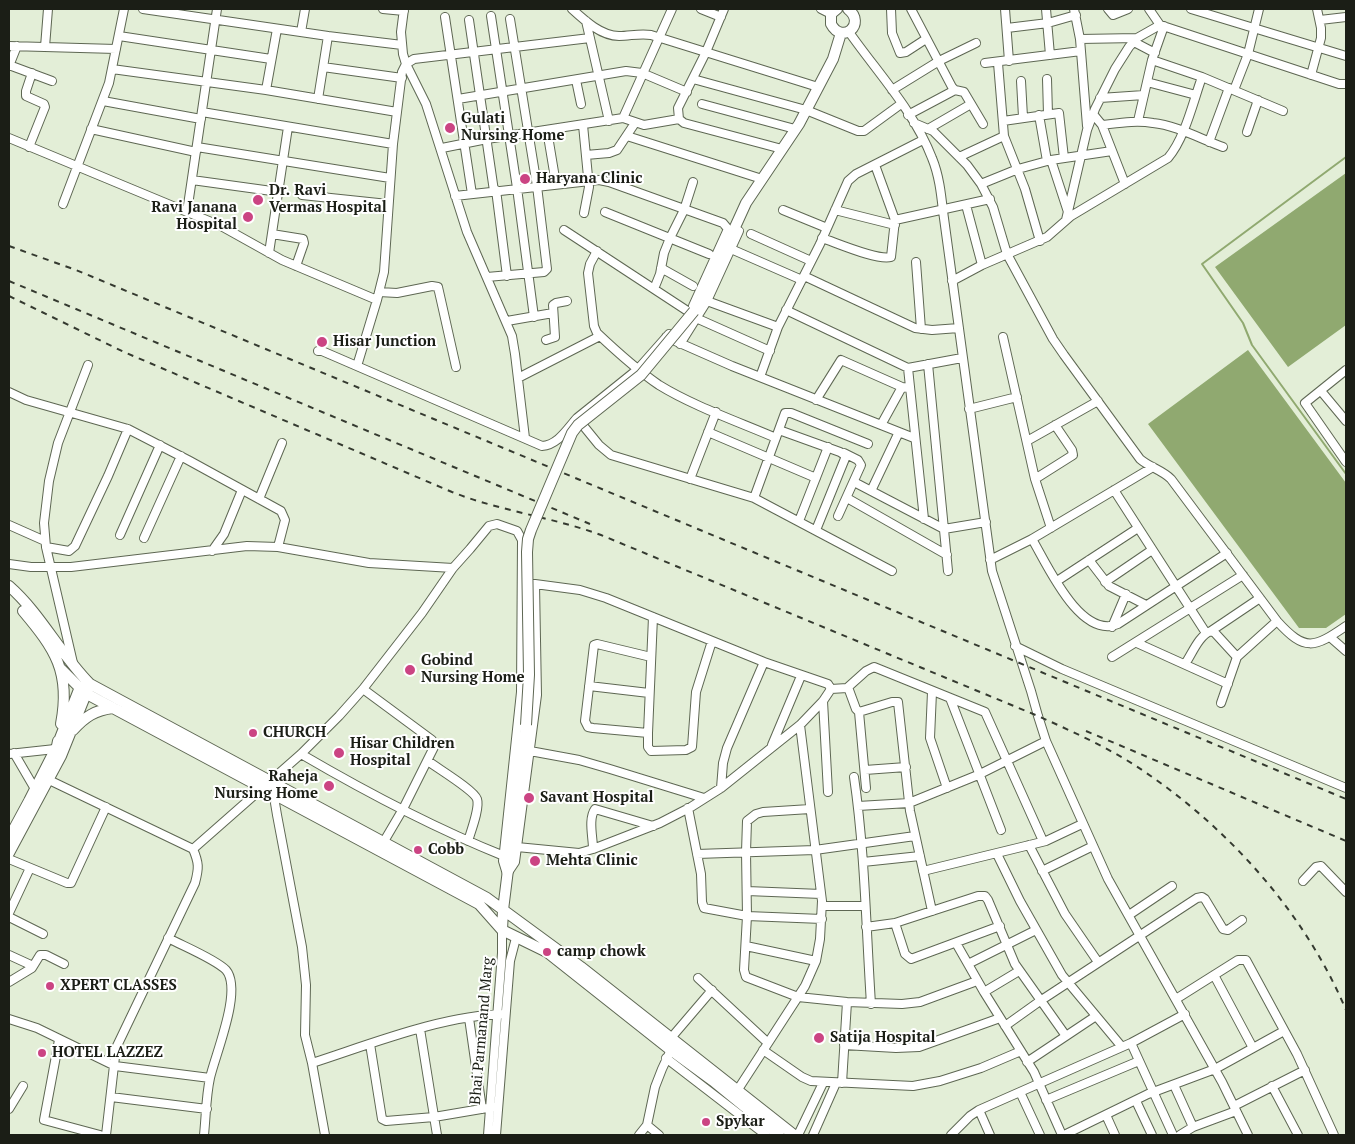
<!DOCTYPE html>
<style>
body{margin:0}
#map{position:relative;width:1355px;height:1144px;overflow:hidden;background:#e3eed7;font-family:"PT Serif",serif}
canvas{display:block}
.frame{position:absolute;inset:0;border:10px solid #1b1e16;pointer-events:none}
</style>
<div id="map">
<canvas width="1355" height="1144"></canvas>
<div class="frame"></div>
</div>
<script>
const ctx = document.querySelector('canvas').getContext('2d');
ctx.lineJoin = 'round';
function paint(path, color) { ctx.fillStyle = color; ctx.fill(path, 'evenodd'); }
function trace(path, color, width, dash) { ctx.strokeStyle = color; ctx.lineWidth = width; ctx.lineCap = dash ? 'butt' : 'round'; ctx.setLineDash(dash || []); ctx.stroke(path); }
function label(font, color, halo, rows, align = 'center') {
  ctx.font = font + ' "PT Serif",serif'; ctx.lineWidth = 4; ctx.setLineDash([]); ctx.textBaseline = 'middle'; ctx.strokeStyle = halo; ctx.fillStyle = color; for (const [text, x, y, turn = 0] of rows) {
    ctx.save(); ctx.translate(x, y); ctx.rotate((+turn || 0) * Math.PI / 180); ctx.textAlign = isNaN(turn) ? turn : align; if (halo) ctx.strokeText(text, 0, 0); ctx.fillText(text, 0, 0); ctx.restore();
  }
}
const water = new Path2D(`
 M 1346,173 L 1346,325 L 1288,367 L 1215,267 Z
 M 1248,350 L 1346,483 L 1346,614 L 1326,628 L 1299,628 L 1148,424 Z`);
const stream = new Path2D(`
 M 1346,157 L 1202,264 L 1243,323 L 1252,345 L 1346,474`);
const minor = new Path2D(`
 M 143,9 L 328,36 L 402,45
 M 383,9 L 404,11
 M 404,9 L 401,32 L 403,54 L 406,64 L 426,104 L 467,232 L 512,336 L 515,354 L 525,438
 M 572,9 C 584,20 601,36 619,36 C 630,36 640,33 651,35 L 818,87
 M 701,9 L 721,17
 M 724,9 L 706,52 L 678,108 L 679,119 L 684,123 L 782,149
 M 821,9 L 831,14
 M 891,9 L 892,33 L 900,53 L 906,52 L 926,39
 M 911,9 L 952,87 L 955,90 L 964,92 L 983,124
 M 1005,9 L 1009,61
 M 1046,9 L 1050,55
 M 1074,9 L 1080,39 L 1087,126
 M 1108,9 L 1113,15 L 1128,9
 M 1149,9 L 1160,25 L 1339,84 L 1346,84
 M 1191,9 L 1346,56
 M 491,16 L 517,188 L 534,317
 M 445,17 L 472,194
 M 469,20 L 494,191
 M 1320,20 L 1346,17
 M 586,21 L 609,121
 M 1007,28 L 1048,23 L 1076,15
 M 301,32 L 305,9
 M 849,32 C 877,72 914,111 932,158 C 939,175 941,193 943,211 L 992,571 L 1031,691 L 1038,716 L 1046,741 L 1108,879 L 1222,1082 L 1248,1135
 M 119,36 L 271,59
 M 1080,39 L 1137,38
 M 1134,42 L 1155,53
 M 9,46 L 116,49
 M 45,47 L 48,9
 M 1152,60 L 1202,77 L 1283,111
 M 985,63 L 1081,51
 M 998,63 L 1004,136 L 1025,189 L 1040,241
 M 9,65 L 52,81
 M 9,66 L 17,46
 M 323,67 L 402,78
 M 112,69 L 266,90 L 397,112
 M 1311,75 L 1321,38 L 1321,28 L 1317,9
 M 693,79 L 806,110 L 858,131 L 864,131 L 901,104
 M 1047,79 L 1048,114
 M 576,80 L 581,104
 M 1021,81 L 1023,117
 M 1147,82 L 1196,95
 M 266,90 L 277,29
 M 892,90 L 939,61 L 976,43
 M 1234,90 L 1248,54 L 1259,9
 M 1100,98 L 1144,95
 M 318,99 L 328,36
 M 458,99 L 626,71 L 642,73 L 687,92
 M 103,101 L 201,119
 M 702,104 L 795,129
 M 202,112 L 393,144
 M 1093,114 L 1102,125 C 1119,123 1136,120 1153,123 C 1175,125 1201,139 1223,147
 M 908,115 L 955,90
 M 1039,115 L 1047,161
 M 623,118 L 644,125 L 679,119
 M 1003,121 L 1059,113 L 1064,158
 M 1138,121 L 1152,60 L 1164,26
 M 914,123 L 933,131 L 967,165 L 981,184 L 993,207 L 1007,254 L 1053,339 L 1064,355 L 1140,459 C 1149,467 1162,470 1171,479 L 1277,621 C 1305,652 1314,648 1346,626
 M 583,125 L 589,187 L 584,213
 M 1102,125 L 1125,184
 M 91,129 L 196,152
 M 928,129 L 971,104
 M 547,130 L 556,184
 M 1247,132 L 1258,100
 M 627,136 L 762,179
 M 9,138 L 221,226 L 282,260 L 377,300
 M 1209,142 L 1229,88
 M 29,147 L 45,107 L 44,104 L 26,96 L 26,91 L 32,73
 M 197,147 L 390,178
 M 442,148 L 487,139 L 623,118 L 672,9
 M 586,155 L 609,153 L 617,150 L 635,123
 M 959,157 L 1004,136
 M 1051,160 L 1068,212
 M 192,180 L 279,192
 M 981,184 L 1018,169 L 1051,160 L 1112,151
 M 496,190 L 507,276
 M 302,195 L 388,204
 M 455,196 L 599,180 L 609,182 L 723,223 L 728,229 L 693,306
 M 63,204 L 109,83 L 124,9
 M 966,205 L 982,265
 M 783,210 L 827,228
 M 835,210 L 895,225
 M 187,212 L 217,9
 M 605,212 L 709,254
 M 895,220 L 990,199
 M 1066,220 L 1087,130 L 1095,109 L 1115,69 L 1129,47 L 1137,38 L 1160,25
 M 564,230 L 689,312
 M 272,234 L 303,239 L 304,243 L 296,266
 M 751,234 L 811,261
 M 822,238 C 837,243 878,261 891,257 L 895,220 L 875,165
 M 731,249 L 802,280
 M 597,251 L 590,264 L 588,273 L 594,326 L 597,333 C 616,351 637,370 659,385 C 693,406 739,422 776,438
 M 269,253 L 288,127
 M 916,262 L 921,329
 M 661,268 L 693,286
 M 804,276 L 915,328 L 932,330 L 959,328
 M 487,277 L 544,272 L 547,269 L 537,186 L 510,19
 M 952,281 L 982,265 L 1047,237 L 1071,216 L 1168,158 C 1185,138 1193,102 1202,77
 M 654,289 L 660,274 L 664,253 L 670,238 L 684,210 L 693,182
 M 379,292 L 397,293 L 432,286 L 438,287 L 456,367
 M 707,301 L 778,327
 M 786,310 L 908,368 L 962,358
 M 696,318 L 770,351
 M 507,321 L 553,313
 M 666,337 L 732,366 L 914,438
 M 1003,337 L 1035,479 L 1051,528
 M 546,340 L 555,337 L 553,305 L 556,303 L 567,301
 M 680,344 L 707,301 L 739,231
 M 318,351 L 322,351 L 542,446 C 558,445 567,429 577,418 L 599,445 L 611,455 L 754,498 L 892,571
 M 928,364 L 948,571
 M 357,366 L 377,300 L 384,272 L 393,144 L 402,72 L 406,64 L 414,59 L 590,38
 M 908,368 L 924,519
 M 1346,370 L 1305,403 L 1346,462
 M 760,377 L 778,327 L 820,244 L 848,181 L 856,174 L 923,140
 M 518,378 L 600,336
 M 1321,391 L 1346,421
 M 9,392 L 26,400 L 128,429 L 188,460 L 281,511 L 285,520 L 278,547
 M 816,400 L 841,360 L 902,387 L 910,388
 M 969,409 L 1017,397
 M 577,418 L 638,369 L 669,334
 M 881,425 L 902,387
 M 779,430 L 840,452 L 846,456 L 816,530
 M 708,432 L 816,478
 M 1027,441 L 1098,401
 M 690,479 L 716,412
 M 1035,479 L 1073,455 L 1072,450 L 1055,425
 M 854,482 L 944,529 L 986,522
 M 1114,490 L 1206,633
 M 871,491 L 899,432
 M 754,498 L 785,413 L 791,413 L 868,444
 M 847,498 L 947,555
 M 259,499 L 282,443
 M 838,516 L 861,465 L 858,460 L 844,453
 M 799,521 L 828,447
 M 9,525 L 45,541
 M 120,535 L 160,445
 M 144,538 L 181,456
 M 1032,539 C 1047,564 1080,640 1118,624 L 1227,553
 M 46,547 L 69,551 L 75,546 L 108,476 L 128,429
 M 212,551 L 224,534 L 242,490
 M 990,560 L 1032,539 L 1153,467
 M 1089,560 L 1109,586 L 1146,605
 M 9,564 L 31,567 L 71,567 L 247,546 L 278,547 L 369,563 L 453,568
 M 1057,581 L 1138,528
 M 1105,582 L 1152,550
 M 653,617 L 648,733 L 648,747 L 651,751 L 686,750 L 692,747 L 696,692 L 712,641
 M 1112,627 L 1126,594
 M 1211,631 L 1260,598
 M 1330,637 L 1346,651
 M 1137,643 L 1228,684
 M 1015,646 L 1062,669 L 1346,788
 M 1112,657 L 1243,575
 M 73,663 L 46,547 L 44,523 L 49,481 L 58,443 L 88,365
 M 1185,664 C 1192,654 1199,635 1211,631 L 1215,633 L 1237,657
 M 589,686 L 649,693
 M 847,688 L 866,671 L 874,667 L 985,712 L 1043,841
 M 363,689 L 432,740 L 435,745 L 403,809 L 383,843
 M 831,689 L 847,688 L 849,690 L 856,709 L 859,712 L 892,702 L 898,702 L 910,811 L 932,911
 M 932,692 L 930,738 L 947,788
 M 950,698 L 1001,830
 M 823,701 L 828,792
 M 1221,703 L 1237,657 L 1277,621
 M 859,712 L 866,788
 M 648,733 L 593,728 L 588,727 L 585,721 L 594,645 L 597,644 L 651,657
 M 772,745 L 801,676
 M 530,751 L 579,760 L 610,769 L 704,798
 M 14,753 L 35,789
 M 9,754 L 55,749
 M 301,754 C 366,792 434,828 504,856
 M 428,761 C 437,768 474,790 477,799 C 480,808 471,831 468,841
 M 865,770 L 906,767
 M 854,777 C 865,852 866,928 871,1004
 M 49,780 L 193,849 C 199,863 199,868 195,883 L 116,1048 L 106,1135
 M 721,788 L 723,763 L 727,748 L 764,662
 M 279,792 L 275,803 L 277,815 L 302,947 L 306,985 L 305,1035 L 312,1063 C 371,1044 443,1015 505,1014
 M 858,806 L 909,803 L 978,775 L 1046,741
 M 688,808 L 701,874 L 702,902 L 704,908 L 747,916 L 822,919
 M 810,809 L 763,812 L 756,814 L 747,821 L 746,852 L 747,916 L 744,970 L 746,977 L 798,997 L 847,1002 L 902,1004 L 920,1002 L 977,981
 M 1029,845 L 1065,914 L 1098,962
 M 517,847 L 579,853 L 593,849 L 660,823 L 691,807 L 721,788 L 800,725 L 823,701 L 831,689 L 828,684 L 764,662 L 606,598 L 580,590 L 535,584
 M 193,849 L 301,754 L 339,716 L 363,689 L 422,613 L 453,568 L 470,549 L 489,526 L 497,524 L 517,531 L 522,540 L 521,692 L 503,861 L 507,874 L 515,862 L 537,695 L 535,584 L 522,584
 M 593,849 C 593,837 588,819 595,809 L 653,826
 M 697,854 L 815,850 L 915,836
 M 997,854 L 1020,901 L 1062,975 L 1122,1047
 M 9,859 L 67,883 L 71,883 L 106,807
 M 863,862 L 920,856
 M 923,871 L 1046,841 L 1082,824
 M 1042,871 L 1093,846
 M 1303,881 L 1316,867 L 1321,866 L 1346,892
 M 747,891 L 821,894
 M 822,906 L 865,906
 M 9,913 L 30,868
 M 1129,915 L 1172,886
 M 9,917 L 43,934
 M 895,923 L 905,954 L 911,959 L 1000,926
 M 866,927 L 895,923 L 978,896 L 985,896 L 988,900 L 1015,964 L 1066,1036
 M 168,938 C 183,946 215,959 226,970 C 243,990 215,1055 210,1078 C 206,1096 206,1116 204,1135
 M 956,943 L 984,992 L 1034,1072 L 1062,1135
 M 746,946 L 816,961
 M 9,955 L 33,966
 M 968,964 L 1036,930
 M 1214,975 L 1253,1048
 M 698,978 L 768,1043
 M 9,982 L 32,968 L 40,955 L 46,955 L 64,964
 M 984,992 L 1019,971
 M 1176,999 L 1238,960 L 1246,960 L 1297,1054 L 1334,1135
 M 469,1018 L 482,1109
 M 9,1019 L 37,1028 L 115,1066 L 210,1078
 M 1005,1026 L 1040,1001 L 1197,898 L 1202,897 L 1205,899 L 1223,929 L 1228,930 L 1242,920
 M 420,1029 L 437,1135
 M 671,1038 L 712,990
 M 59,1040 L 44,1120 L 100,1135
 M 1131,1043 L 1173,1135
 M 370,1044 L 382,1119 L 386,1121 L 434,1117 L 493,1107
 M 844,1045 L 896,1048 L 919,1047 L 1000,1018
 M 763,1050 L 802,1077 L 811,1081 L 913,1086 L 940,1081 L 981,1068 L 1021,1051
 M 666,1058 L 766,1135
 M 1027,1062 L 1096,1016
 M 312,1063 L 325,1135
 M 842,1083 L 847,1002
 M 1174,1085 L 1193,1127
 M 1272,1086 L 1298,1135
 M 1020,1092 L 1040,1135
 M 735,1094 L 805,986 L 816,961 L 820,939 L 822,901 L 800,725
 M 111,1097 L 207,1109
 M 1046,1100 L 1139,1061
 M 1136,1101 L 1152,1135
 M 1234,1106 L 1305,1070
 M 9,1109 L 23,1086
 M 979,1110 L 990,1135
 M 1106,1115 L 1115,1135
 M 647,1125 L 659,1135
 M 488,1135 L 502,953 L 502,930
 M 496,1135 L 510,961 L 516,938
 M 639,1135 L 647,1125 L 655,1087 L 662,1069 L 669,1054
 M 798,1135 L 823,1083
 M 813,1135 L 836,1083
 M 951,1135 L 970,1116 L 979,1110 L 1131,1043 L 1185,1014
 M 1064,1135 L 1148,1094 L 1215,1069 L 1284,1031
 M 1180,1135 L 1193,1127 L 1236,1111`);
const major = new Path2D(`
 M 837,9 L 831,14 L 831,24 C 842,45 867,24 848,9
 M 694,311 L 705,293 L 746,203 L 799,124 L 833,59 L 841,33
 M 9,586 C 41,614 60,654 90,684 L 61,756 L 9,853
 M 23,611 C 55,649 71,672 61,724
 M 61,669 L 85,693 L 479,904 L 502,930 L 547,952 L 672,1051 L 713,1081 L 779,1135
 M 73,730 C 85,717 95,710 113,708
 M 57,746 L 80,687 L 90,684 L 487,898 L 581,967 L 794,1135
 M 9,838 L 29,801 L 57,746 L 58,741
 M 502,930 L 503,910 L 526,725`);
const rail = new Path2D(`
 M 9,246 L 76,270 L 1346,799
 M 9,281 L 590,524
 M 9,296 L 124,352 L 452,492 C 500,511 552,517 601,535 L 1038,716 C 1071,731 1105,746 1136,766 C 1226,825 1304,911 1346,1010
 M 1086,731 L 1346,841`);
const majorBridge = new Path2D(`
 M 526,725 L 529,675 L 527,552 L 528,539 L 531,530 L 572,433 L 578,425 L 641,375 L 694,311`);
const markers = [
 [450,128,6,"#cb4483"],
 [525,179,6,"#cb4483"],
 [258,200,6,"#cb4483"],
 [248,217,6,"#cb4483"],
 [322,342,6,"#cb4483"],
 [410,670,6,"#cb4483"],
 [253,733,5,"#cb4483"],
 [339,753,6,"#cb4483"],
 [329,786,6,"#cb4483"],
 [529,798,6,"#cb4483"],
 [418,850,5,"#cb4483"],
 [535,861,6,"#cb4483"],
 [547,952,5,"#cb4483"],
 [50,986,5,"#cb4483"],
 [819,1038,6,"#cb4483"],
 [42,1053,5,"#cb4483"],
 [706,1122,5,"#cb4483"]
];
const poiNames = [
 ["Gulati",461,119],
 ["Nursing Home",461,136],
 ["Haryana Clinic",536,179],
 ["Dr. Ravi",269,191],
 ["Vermas Hospital",269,208],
 ["Ravi Janana",237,208,"right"],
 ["Hospital",237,225,"right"],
 ["Hisar Junction",333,342],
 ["Gobind",421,661],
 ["Nursing Home",421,678],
 ["CHURCH",263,733],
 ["Hisar Children",350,744],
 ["Hospital",350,761],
 ["Raheja",318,777,"right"],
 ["Nursing Home",318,794,"right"],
 ["Savant Hospital",540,798],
 ["Cobb",428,850],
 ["Mehta Clinic",546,861],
 ["camp chowk",557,952],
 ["XPERT CLASSES",60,986],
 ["Satija Hospital",830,1038],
 ["HOTEL LAZZEZ",52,1053],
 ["Spykar",716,1122]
];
const streetNames = [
 ["Bhai Parmanand Marg",482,1031,-85]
];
paint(water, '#90a970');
trace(stream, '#90a970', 2);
trace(minor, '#5e6753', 10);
trace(major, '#5e6753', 12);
trace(minor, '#fff', 8);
trace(major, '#fff', 10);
trace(rail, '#353a30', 2, [6, 6]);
trace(majorBridge, '#5e6753', 12, []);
trace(majorBridge, '#fff', 10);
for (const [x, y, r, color] of markers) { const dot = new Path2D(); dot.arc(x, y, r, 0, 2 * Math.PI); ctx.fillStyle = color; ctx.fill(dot); trace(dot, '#fff', 2); }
label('bold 15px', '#1b1e16', '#fff', poiNames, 'left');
label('15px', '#1b1e16', '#fff', streetNames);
</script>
